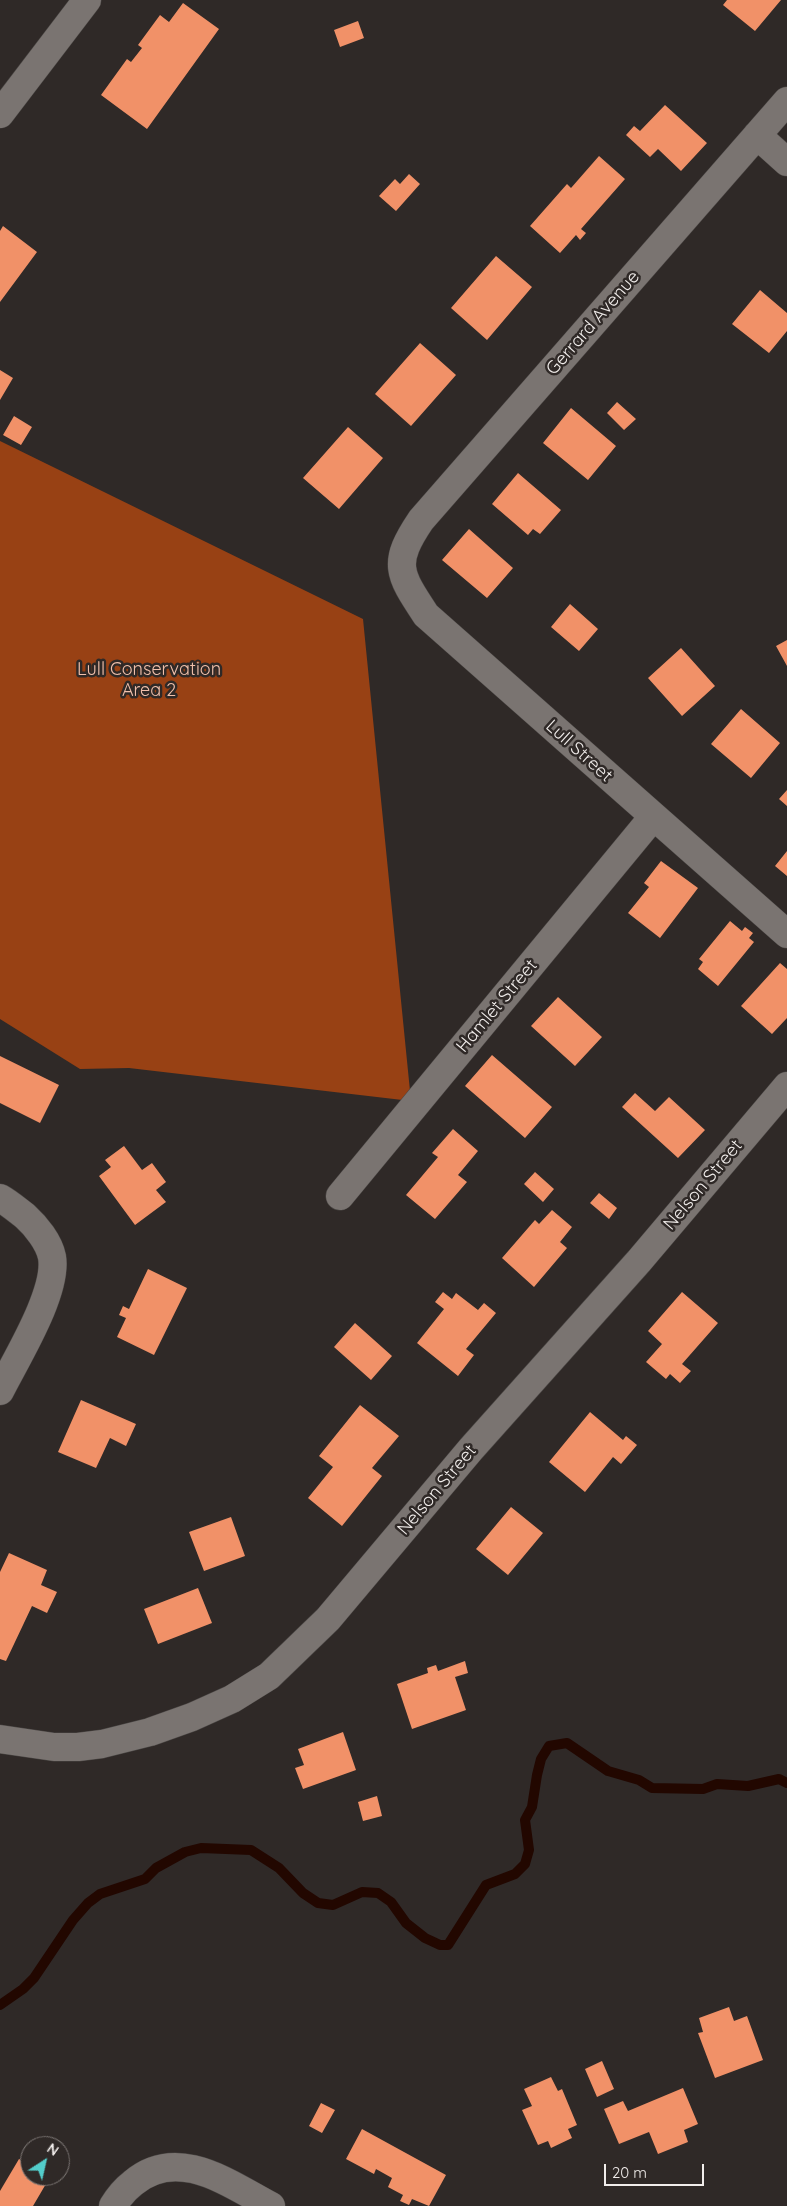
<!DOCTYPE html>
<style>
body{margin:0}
#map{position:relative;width:787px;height:2206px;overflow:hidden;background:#2f2927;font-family:Quicksand,sans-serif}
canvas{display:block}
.north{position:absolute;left:20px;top:2136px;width:50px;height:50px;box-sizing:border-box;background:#2f2927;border:1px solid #7d7775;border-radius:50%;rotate:35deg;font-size:14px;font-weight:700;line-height:20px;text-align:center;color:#f1edeb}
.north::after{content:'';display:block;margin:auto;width:18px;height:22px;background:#53cdcb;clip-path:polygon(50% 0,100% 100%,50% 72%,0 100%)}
.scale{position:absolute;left:604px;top:2164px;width:100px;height:22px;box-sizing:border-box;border:2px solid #f1edeb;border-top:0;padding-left:6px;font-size:15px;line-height:18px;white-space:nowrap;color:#f1edeb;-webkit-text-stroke:4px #2f2927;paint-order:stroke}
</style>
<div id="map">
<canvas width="787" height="2206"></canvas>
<div class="north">N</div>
<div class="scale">20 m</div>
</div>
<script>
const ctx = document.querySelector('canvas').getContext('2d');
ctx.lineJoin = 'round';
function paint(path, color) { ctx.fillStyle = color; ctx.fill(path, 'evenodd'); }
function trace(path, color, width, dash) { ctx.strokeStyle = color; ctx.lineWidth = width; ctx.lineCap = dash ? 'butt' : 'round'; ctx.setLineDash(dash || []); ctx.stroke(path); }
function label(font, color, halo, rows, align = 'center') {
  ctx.font = font + ' Quicksand,sans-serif'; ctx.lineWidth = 5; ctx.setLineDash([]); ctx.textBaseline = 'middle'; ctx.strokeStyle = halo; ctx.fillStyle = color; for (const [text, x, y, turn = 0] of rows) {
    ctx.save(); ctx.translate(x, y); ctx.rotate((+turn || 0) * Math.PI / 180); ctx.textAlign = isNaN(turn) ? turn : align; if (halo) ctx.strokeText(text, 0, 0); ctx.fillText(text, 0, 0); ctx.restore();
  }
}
const forest = new Path2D(`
 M 0,441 L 363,619 L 411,1101 L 129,1068 L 80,1069 L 0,1019 Z`);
const stream = new Path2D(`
 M 0,2005 L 23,1989 L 34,1978 L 73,1920 L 88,1903 L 100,1894 L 145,1879 L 156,1868 L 185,1852 L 201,1848 L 251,1850 L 279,1868 L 303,1893 L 318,1903 L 333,1905 L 362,1892 L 378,1893 L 391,1902 L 406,1923 L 425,1938 L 440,1945 L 448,1945 L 486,1885 L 515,1874 L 525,1864 L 529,1850 L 525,1820 L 532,1807 L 537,1775 L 541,1759 L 549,1746 L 567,1743 L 608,1771 L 639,1780 L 652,1788 L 703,1789 L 717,1784 L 748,1786 L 779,1779 L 787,1783`);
const building = new Path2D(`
 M 727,0 L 781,0 L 755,31 L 723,5 Z
 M 183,3 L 219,29 L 147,129 L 101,95 L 127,59 L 131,62 L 142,48 L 138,45 L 160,15 L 169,22 Z
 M 358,21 L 364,38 L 340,47 L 334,30 Z
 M 665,105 L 707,143 L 681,171 L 658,149 L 650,157 L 626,135 L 634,126 L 640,131 Z
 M 599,156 L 625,179 L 581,229 L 586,233 L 580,240 L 576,235 L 560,253 L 530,226 L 567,184 L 571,188 Z
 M 409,174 L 420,184 L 396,211 L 379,196 L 395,179 L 400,184 Z
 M 3,226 L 37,252 L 0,302 L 0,231 Z
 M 496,256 L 532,287 L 487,340 L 451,308 Z
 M 760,290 L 787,313 L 787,331 L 769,353 L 732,324 Z
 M 420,343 L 456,375 L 411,426 L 375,394 Z
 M 0,370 L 13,378 L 0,400 Z
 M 617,402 L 636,419 L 624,430 L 607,413 Z
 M 571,408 L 616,446 L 588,480 L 543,443 Z
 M 14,416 L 32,427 L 21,445 L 3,435 Z
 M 348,427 L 383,458 L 339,509 L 303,478 Z
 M 518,473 L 561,510 L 540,534 L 533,529 L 528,535 L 492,504 Z
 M 469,529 L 513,568 L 487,598 L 442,560 Z
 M 570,604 L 598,629 L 579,651 L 551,627 Z
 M 787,640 L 787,666 L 776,646 Z
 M 681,648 L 715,686 L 682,716 L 648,678 Z
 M 741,709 L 780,743 L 751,778 L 711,744 Z
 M 787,790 L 787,806 L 779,799 Z
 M 787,851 L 787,876 L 775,866 Z
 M 661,861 L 698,888 L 660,938 L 628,913 L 649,887 L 644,883 Z
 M 730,921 L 742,931 L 745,927 L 753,933 L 749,938 L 754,942 L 718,986 L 698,969 L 703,962 L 699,959 Z
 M 780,963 L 787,969 L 787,1018 L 772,1034 L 741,1006 Z
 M 558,997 L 602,1037 L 575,1066 L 531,1026 Z
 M 492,1055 L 552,1107 L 525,1138 L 465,1086 Z
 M 0,1056 L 59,1085 L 40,1123 L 0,1103 Z
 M 635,1093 L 655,1111 L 669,1097 L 705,1130 L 678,1158 L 622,1107 Z
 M 453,1129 L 478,1151 L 458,1175 L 467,1182 L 435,1219 L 406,1195 L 438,1157 L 432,1153 Z
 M 124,1146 L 142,1170 L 152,1163 L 166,1182 L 156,1190 L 166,1202 L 135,1225 L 99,1176 L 111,1167 L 105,1160 Z
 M 535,1172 L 554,1189 L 543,1202 L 524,1184 Z
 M 599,1193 L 617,1208 L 609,1219 L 590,1203 Z
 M 552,1210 L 572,1227 L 560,1242 L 567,1248 L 534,1287 L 502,1258 L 535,1220 L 539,1224 Z
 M 148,1269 L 187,1288 L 154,1355 L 117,1337 L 126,1318 L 119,1315 L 123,1306 L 129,1309 Z
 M 443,1292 L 452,1299 L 456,1293 L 478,1310 L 484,1303 L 496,1313 L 466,1349 L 474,1355 L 458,1376 L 417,1343 L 444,1309 L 435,1302 Z
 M 682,1292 L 718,1323 L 682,1364 L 691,1371 L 680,1383 L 670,1374 L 666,1379 L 646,1362 L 662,1344 L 648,1331 Z
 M 355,1323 L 392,1356 L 371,1380 L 334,1347 Z
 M 81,1400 L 136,1424 L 126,1446 L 110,1438 L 96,1468 L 58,1452 Z
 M 360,1405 L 399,1436 L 372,1468 L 382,1476 L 342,1526 L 308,1498 L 333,1467 L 319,1456 Z
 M 590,1412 L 623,1440 L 626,1436 L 637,1445 L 621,1464 L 613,1457 L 585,1492 L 549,1462 Z
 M 511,1507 L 543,1533 L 508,1575 L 476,1549 Z
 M 231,1517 L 245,1556 L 204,1571 L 189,1532 Z
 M 9,1553 L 47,1570 L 41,1585 L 57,1592 L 47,1613 L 32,1606 L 6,1661 L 0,1659 L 0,1572 Z
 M 198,1588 L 212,1623 L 158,1644 L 144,1609 Z
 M 465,1661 L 468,1673 L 455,1677 L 466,1710 L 412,1729 L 397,1684 L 428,1673 L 427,1668 L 436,1665 L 438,1671 Z
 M 343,1732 L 356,1770 L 303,1789 L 295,1768 L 304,1765 L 298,1749 Z
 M 377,1796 L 382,1816 L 363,1821 L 358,1802 Z
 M 729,2007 L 734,2021 L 747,2016 L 763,2060 L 715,2078 L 698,2033 L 703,2032 L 699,2018 Z
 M 602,2061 L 614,2089 L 597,2097 L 585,2069 Z
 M 551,2077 L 558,2091 L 562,2089 L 577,2125 L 568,2129 L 572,2138 L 551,2148 L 548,2141 L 538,2145 L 522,2110 L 532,2106 L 524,2089 Z
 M 683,2088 L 698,2124 L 684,2130 L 688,2142 L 658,2154 L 649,2132 L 619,2144 L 604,2109 L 623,2101 L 628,2111 Z
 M 321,2103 L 335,2110 L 322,2133 L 309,2126 Z
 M 362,2129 L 446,2175 L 429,2206 L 412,2199 L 409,2205 L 400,2201 L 403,2195 L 388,2187 L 392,2178 L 376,2169 L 374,2174 L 346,2159 Z
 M 19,2159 L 30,2165 L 30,2176 L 50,2177 L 33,2206 L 0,2206 L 0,2191 Z`);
const street = new Path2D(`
 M 787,101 L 421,520 C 392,563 398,573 426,615 L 787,934
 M 0,114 L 87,0
 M 757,135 L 787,162
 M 340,1196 L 653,817
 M 0,1198 C 9,1203 17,1210 25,1216 C 36,1226 49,1242 52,1257 C 58,1292 16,1359 0,1391
 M 0,1739 L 54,1747 L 78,1747 L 102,1744 L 150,1732 L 192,1717 L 232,1699 L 269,1676 L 328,1619 L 471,1449 L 639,1261 L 787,1086
 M 113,2206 C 119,2196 124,2190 133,2183 C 178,2145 229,2184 271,2206`);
const streetNames = [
 ["Gerrard Avenue",593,323,-49],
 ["Lull Street",579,751,42],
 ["Hamlet Street",497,1006,-50],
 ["Nelson Street",703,1185,-50],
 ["Nelson Street",437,1490,-50]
];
const parkNames = [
 ["Lull Conservation",149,670],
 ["Area 2",149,691]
];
paint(forest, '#984114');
trace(stream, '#220700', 10);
paint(building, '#f19168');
trace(street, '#4b4745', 29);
trace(street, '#7a7471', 28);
label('18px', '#f1edeb', '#2f2927', streetNames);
label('18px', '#f1c0ab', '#2f2927', parkNames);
</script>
